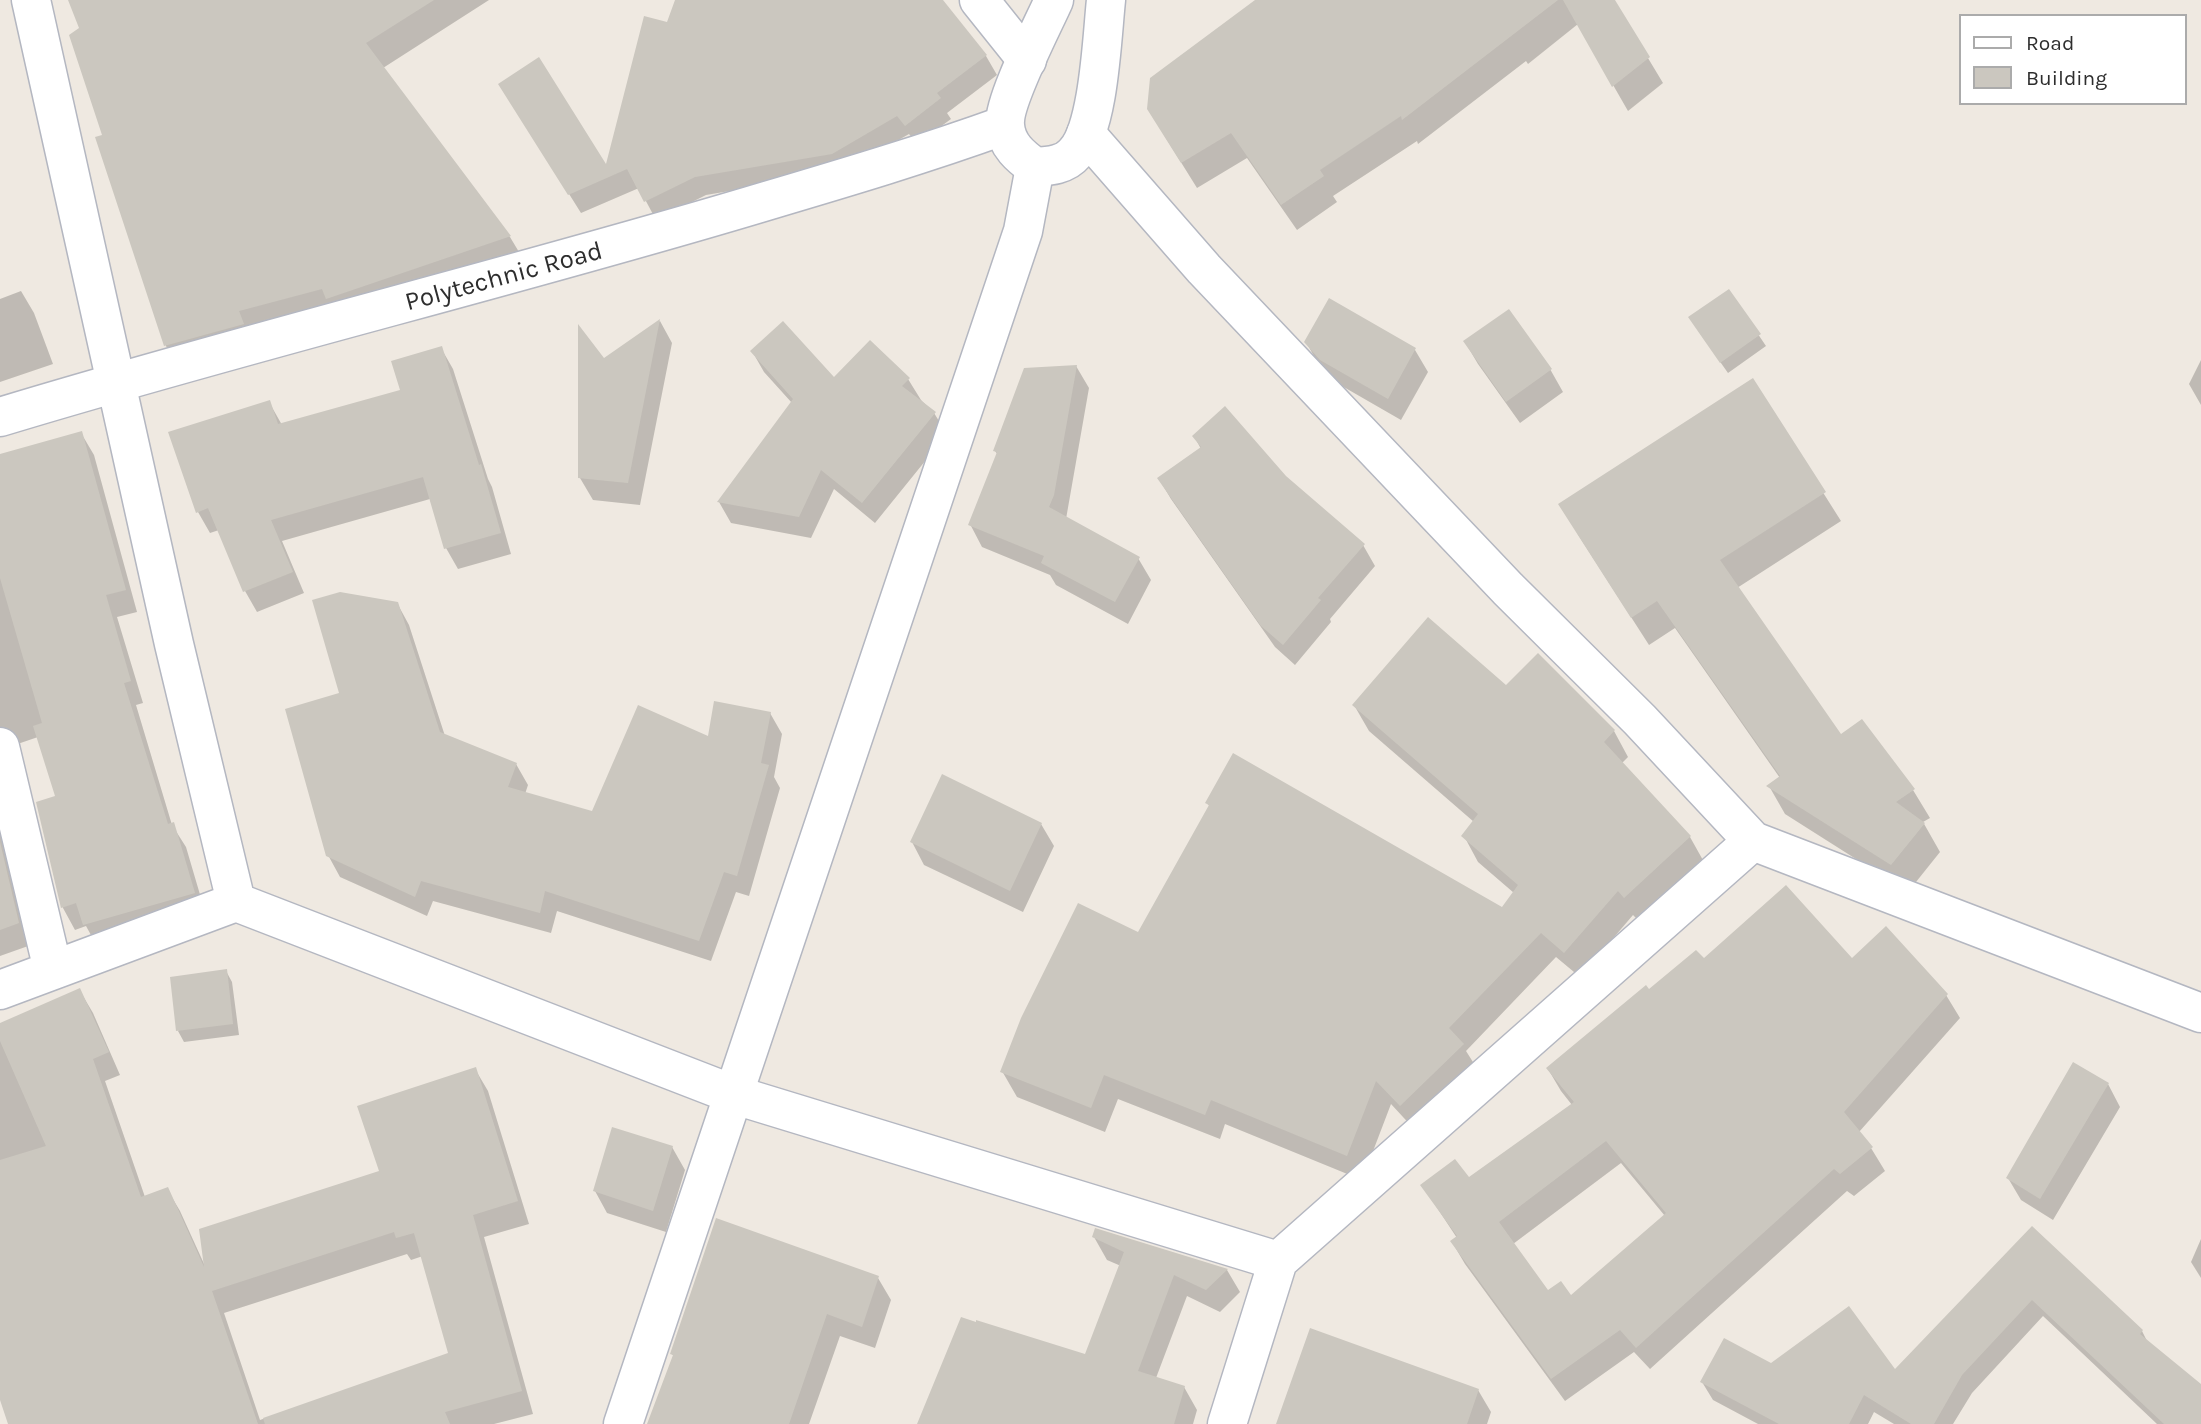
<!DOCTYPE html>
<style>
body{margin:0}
#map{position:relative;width:2201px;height:1424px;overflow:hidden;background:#efe9e1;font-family:Karla,sans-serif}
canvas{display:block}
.legend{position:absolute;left:1959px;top:14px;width:228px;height:91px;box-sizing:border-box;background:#fff;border:2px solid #ababab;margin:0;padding:9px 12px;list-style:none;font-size:21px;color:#2e2e2e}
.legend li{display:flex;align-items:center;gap:14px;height:35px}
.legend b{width:35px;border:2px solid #ababab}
</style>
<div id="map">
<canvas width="2201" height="1424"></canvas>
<ul class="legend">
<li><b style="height:9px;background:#fff"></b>Road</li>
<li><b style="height:19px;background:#cbc7bf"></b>Building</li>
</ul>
</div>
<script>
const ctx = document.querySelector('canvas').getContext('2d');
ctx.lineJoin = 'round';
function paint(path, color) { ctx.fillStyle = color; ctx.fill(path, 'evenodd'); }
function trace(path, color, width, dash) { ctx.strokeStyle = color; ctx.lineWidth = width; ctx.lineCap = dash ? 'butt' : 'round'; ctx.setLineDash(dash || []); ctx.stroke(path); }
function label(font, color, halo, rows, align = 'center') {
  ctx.font = font + ' Karla,sans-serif'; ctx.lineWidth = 6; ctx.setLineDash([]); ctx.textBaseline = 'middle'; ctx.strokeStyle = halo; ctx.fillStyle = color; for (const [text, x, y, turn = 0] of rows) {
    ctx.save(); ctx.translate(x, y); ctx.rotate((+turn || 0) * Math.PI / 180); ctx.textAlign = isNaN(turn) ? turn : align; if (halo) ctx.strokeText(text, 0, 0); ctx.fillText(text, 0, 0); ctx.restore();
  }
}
const shadow = new Path2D(`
 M 70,0 L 489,0 L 383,68 L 510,237 L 525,262 L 181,372 L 166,346 L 97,139 L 104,136 L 81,29 Z
 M 677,0 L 941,0 L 986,56 L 997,75 L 947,113 L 951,119 L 917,144 L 909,134 L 843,172 L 706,195 L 656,220 L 639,188 L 581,213 L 512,103 L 607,169 Z
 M 1257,0 L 1613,0 L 1663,83 L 1628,111 L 1578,24 L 1528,64 L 1526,61 L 1418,144 L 1417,141 L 1333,196 L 1337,202 L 1297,230 L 1247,158 L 1197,188 L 1164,135 Z
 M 21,291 L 34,313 L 53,364 L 0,382 L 0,299 Z
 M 1729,291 L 1766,346 L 1728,373 L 1697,329 Z
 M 1329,301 L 1415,350 L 1428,372 L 1401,420 L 1335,382 L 1319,365 L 1306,342 Z
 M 660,321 L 672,343 L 640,505 L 593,500 L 580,478 L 603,360 Z
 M 1465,342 L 1550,369 L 1563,392 L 1520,423 L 1478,364 Z
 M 441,348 L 453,369 L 488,479 L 492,487 L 511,554 L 458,569 L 446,548 L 430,499 L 282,541 L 304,593 L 257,612 L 245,591 L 219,530 L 210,533 L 198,512 L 269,402 L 282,425 L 403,391 Z
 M 752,351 L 834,380 L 908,379 L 921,400 L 934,413 L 947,434 L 875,523 L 834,489 L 811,538 L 731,523 L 719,502 L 792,403 L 764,372 Z
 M 2201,360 L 2201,405 L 2189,384 Z
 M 1076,366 L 1089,388 L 1066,519 L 1138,558 L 1151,580 L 1128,624 L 1056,585 L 1050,575 L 982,547 L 970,524 L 998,455 L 995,451 Z
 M 1752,380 L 1841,521 L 1737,588 L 1841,736 L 1913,790 L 1930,818 L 1923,822 L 1940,852 L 1908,892 L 1785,814 L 1769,786 L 1780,778 L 1675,628 L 1649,645 L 1577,533 Z
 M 81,433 L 94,455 L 137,612 L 117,617 L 143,703 L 136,705 L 172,825 L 186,847 L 206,915 L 97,946 L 86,926 L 75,930 L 63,908 L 38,803 L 57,797 L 38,737 L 0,750 L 0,456 Z
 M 1194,436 L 1285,477 L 1363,545 L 1375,566 L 1330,619 L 1331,622 L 1295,665 L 1275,647 L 1171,499 L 1159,479 L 1201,449 Z
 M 397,603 L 409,625 L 445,736 L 516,764 L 528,785 L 525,794 L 593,813 L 709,738 L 770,713 L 782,734 L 774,777 L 780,788 L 749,896 L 736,892 L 711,961 L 557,911 L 551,933 L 433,901 L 427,916 L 340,877 L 328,855 L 341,695 Z
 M 1507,688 L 1614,731 L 1628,757 L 1621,764 L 1690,837 L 1704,862 L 1640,922 L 1633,915 L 1580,977 L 1556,957 L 1466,1051 L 1478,1070 L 1415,1130 L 1391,1104 L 1362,1180 L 1225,1124 L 1220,1139 L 1118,1099 L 1105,1132 L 1017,1097 L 1002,1071 L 1138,935 L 1210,807 L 1207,803 L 1503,909 L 1514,893 L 1478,862 L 1464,836 L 1474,822 L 1369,731 L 1354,705 Z
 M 1041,824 L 1054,846 L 1023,912 L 924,865 L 912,842 Z
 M 0,829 L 31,945 L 0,956 Z
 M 1852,960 L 1946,995 L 1960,1018 L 1859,1132 L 1871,1148 L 1885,1171 L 1854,1196 L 1847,1191 L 1650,1369 L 1634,1352 L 1565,1401 L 1465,1264 L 1452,1242 L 1457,1238 L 1422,1185 L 1468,1180 L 1572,1105 L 1561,1091 L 1548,1069 L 1649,991 L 1704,961 ZM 1621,1163 L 1665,1216 L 1570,1298 L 1548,1292 L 1513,1244 Z
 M 226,971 L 232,982 L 239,1035 L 184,1042 L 178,1031 Z
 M 80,991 L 93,1013 L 120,1075 L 105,1081 L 145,1197 L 167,1189 L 180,1211 L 205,1266 L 381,1172 L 475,1069 L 488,1091 L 529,1224 L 484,1237 L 533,1414 L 494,1424 L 9,1424 L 0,1394 L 0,1025 ZM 407,1254 L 411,1260 L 423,1256 L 450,1354 L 260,1420 L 224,1313 Z
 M 2108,1084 L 2120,1107 L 2053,1220 L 2021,1200 L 2008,1178 Z
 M 672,1147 L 685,1170 L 666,1232 L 607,1213 L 595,1191 Z
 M 2032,1228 L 2142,1331 L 2148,1343 L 2201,1387 L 2201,1424 L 2157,1424 L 2043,1316 L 1972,1393 L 1953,1424 L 1894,1424 L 1874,1412 L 1868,1424 L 1758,1424 L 1713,1400 L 1702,1382 L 1771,1365 L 1894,1372 Z
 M 1096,1230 L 1227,1270 L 1240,1292 L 1220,1312 L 1187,1296 L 1156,1378 L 1184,1387 L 1197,1410 L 1193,1424 L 919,1424 L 1087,1356 L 1121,1266 L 1107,1260 L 1094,1237 Z
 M 2201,1239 L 2201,1278 L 2191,1262 Z
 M 878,1278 L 891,1300 L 875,1348 L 840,1336 L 809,1424 L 649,1424 L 674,1357 L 672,1354 Z
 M 1478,1390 L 1491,1412 L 1487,1424 L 1278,1424 Z`);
const building = new Path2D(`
 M 68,0 L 434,0 L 366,43 L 511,236 L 326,299 L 322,289 L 239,311 L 244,324 L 164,346 L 95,137 L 102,135 L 69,35 L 79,28 Z
 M 675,0 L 943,0 L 987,55 L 937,93 L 941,98 L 905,126 L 897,116 L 832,154 L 695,177 L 644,202 L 627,169 L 568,195 L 498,84 L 539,57 L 606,164 L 644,16 L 667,22 Z
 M 1255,0 L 1558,0 L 1402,120 L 1401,116 L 1320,170 L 1324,176 L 1281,205 L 1231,133 L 1181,163 L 1147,109 L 1150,78 Z
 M 1563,0 L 1615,0 L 1650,57 L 1612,87 Z
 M 1729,289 L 1761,334 L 1720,363 L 1688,317 Z
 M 1329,298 L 1416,348 L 1388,399 L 1320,360 L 1304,342 Z
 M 1509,309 L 1552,369 L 1506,402 L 1463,341 Z
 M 660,319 L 628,483 L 578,478 L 578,324 L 604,358 Z
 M 783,321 L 834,377 L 870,340 L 910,378 L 902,386 L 936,412 L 862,503 L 821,470 L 799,517 L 717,502 L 793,399 L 750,351 Z
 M 442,346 L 479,465 L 481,464 L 501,533 L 444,549 L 423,477 L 271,520 L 293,572 L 243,592 L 208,508 L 196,513 L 168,432 L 270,400 L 278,424 L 400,390 L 391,361 Z
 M 1077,365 L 1054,495 L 1049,507 L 1140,557 L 1115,602 L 1041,563 L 1044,556 L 968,525 L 997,452 L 993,451 L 1024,368 Z
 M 1753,378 L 1826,492 L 1720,560 L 1841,734 L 1862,719 L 1915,789 L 1896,802 L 1925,823 L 1891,865 L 1766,786 L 1780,776 L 1657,601 L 1631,618 L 1558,504 Z
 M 1225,406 L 1286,476 L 1365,544 L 1318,598 L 1321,600 L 1283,645 L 1261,626 L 1157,478 L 1201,447 L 1192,436 Z
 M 82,431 L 126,590 L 106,595 L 131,681 L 124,683 L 168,824 L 174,822 L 195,893 L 83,925 L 76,903 L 61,908 L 36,802 L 55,796 L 33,726 L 42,723 L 0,578 L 0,454 Z
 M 340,592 L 398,602 L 440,732 L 517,763 L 508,787 L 592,811 L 638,705 L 708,736 L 714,701 L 771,712 L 761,763 L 769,765 L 737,876 L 724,872 L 699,941 L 545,891 L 540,913 L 421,881 L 415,897 L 326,856 L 285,709 L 339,693 L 312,600 Z
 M 1428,617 L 1506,685 L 1538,653 L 1615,730 L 1604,742 L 1691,836 L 1624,898 L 1618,891 L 1564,953 L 1541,933 L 1449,1028 L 1464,1044 L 1400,1106 L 1376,1081 L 1347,1156 L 1211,1100 L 1205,1115 L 1104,1075 L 1091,1108 L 1000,1072 L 1021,1018 L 1078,903 L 1138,932 L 1209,805 L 1205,803 L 1233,753 L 1502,907 L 1518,885 L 1461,836 L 1478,814 L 1352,705 Z
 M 942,774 L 1042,823 L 1010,891 L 910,842 Z
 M 0,842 L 19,923 L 0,930 Z
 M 1786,885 L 1852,958 L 1886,926 L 1948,994 L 1844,1112 L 1873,1147 L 1840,1174 L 1834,1169 L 1636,1348 L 1620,1330 L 1551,1379 L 1450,1241 L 1457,1236 L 1420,1185 L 1455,1159 L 1469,1177 L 1574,1102 L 1546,1068 L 1646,985 L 1649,989 L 1696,950 L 1704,958 ZM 1606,1141 L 1666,1213 L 1571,1295 L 1561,1281 L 1548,1290 L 1499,1222 Z
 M 227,969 L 233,1024 L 176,1031 L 170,977 Z
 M 80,988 L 109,1052 L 93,1059 L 141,1197 L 168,1187 L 204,1267 L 199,1229 L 379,1171 L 357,1106 L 476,1067 L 518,1201 L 473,1215 L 522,1391 L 445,1412 L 450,1424 L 265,1424 L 263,1418 L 448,1353 L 414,1233 L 396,1238 L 394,1232 L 212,1291 L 258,1424 L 8,1424 L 0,1400 L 0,1160 L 46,1146 L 0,1041 L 0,1023 Z
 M 2073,1062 L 2109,1083 L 2040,1199 L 2006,1178 Z
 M 612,1127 L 673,1146 L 653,1211 L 593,1191 Z
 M 716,1218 L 879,1276 L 862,1327 L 827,1314 L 789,1424 L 647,1424 L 673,1355 L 670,1354 Z
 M 2032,1226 L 2143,1330 L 2140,1334 L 2201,1384 L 2201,1424 L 2164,1424 L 2032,1300 L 1962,1375 L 1934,1424 L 1911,1424 L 1864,1395 L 1849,1424 L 1779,1424 L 1700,1382 L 1724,1338 L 1771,1363 L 1849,1306 L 1895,1369 Z
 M 1095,1228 L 1228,1269 L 1206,1290 L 1174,1275 L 1138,1371 L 1185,1386 L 1174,1424 L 917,1424 L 961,1317 L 976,1322 L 976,1320 L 1085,1354 L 1124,1252 L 1092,1237 Z
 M 1310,1328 L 1479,1389 L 1467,1424 L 1276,1424 Z`);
const minor = new Path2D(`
 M 31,0 L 174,644 L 236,902 L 735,1095 L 1278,1261
 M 979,0 L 1027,60
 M 1086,134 L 1204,269 L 1508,589 L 1640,720 L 1753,841 L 2201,1013
 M 0,747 L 53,970
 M 0,990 L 236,902
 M 623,1424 L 1023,231 L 1035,167
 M 1227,1424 L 1278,1261 L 1753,841`);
const tertiary = new Path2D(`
 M 1054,0 C 1043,25 1003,101 1005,125 C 1006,145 1021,157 1035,167 C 1050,166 1065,165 1075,153 C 1099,127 1102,37 1106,0
 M 0,417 C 253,340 510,278 763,202 C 844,178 925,154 1005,125`);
const streetNames = [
 ["Polytechnic Road",504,277,-15]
];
paint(shadow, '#0003');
paint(building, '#cbc7bf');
trace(minor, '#b4b7c1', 41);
trace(tertiary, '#b4b7c1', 41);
trace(minor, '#fff', 38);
trace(tertiary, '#fff', 38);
label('26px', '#2e2e2e', '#fff', streetNames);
</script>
